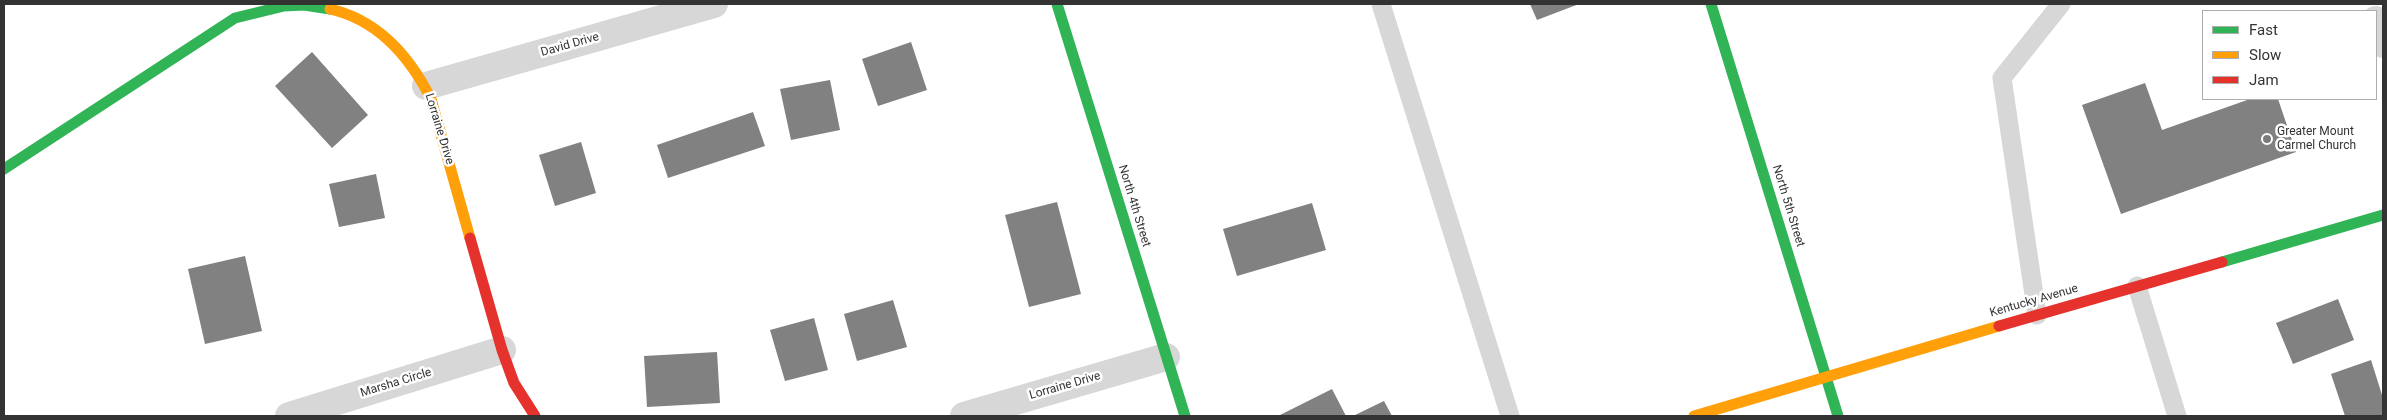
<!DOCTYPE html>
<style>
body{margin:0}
#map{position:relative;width:2387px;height:420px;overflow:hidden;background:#fff;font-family:Roboto,sans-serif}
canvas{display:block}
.frame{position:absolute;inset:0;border:5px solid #333;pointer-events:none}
.legend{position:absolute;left:2202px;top:10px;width:175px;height:90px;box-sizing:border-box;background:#fff;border:1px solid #adadad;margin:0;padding:6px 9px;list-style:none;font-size:15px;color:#333}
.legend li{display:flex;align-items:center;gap:10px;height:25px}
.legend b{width:25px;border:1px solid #adadad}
</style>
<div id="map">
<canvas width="2387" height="420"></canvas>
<div class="frame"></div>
<ul class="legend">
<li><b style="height:6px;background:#30b455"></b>Fast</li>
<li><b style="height:6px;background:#ff9f0a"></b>Slow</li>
<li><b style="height:6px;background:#e5322d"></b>Jam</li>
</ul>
</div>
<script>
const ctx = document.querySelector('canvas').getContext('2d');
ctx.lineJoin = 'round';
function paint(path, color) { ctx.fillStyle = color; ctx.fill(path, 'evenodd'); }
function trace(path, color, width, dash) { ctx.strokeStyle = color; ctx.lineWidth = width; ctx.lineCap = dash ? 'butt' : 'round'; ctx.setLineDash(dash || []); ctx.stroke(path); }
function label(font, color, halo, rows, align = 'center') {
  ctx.font = font + ' Roboto,sans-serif'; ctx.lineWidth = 5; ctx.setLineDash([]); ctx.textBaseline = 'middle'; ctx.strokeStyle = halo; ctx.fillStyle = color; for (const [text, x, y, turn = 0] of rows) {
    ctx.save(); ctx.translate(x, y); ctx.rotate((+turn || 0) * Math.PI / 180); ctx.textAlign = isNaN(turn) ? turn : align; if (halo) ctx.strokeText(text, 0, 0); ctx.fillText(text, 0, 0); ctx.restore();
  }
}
const building = new Path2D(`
 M 1530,4 L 1579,4 L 1537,20 Z
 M 911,42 L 927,90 L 878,106 L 862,59 Z
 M 312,52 L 368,115 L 332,148 L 275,86 Z
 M 830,80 L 840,130 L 791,140 L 780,89 Z
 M 2145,83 L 2162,130 L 2250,99 L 2278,99 L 2296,152 L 2121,214 L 2082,105 Z
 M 753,112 L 765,146 L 668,178 L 657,145 Z
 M 581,142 L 596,193 L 555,206 L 539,155 Z
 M 376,174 L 385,218 L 339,227 L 329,184 Z
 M 1057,202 L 1081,294 L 1029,307 L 1005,215 Z
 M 1312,203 L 1326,250 L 1237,276 L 1223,229 Z
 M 245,256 L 262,331 L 205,344 L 188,269 Z
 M 2338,299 L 2354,340 L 2293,364 L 2276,323 Z
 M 893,300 L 907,347 L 857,361 L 844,314 Z
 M 814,318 L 828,370 L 785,381 L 770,330 Z
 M 717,352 L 720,403 L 647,407 L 644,356 Z
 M 2371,360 L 2383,398 L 2383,416 L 2345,416 L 2331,374 Z
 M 1332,389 L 1346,416 L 1278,416 Z
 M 1384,401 L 1392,416 L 1353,416 Z`);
const lane = new Path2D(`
 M 1381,4 L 1510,416
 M 2137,286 L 2177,416
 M 2037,315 L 2002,78 L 2061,4`);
const street = new Path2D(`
 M 2376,20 L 2383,44
 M 426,86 L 714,4
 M 289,416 L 502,350
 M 964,416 L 1166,357`);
const fast = new Path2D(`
 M 1057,4 L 1185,416
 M 1711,4 L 1838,416
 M 4,169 L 235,18 L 284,6 L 304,5 L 330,9
 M 2222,262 L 2383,215`);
const slow = new Path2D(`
 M 330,9 C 378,20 410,57 431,99 L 470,238
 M 1694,416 L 1999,326`);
const jam = new Path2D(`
 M 470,238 L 502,350 L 514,383 L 535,416
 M 1999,326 L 2222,262`);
const markers = [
 [2267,139,5,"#7a7a7a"]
];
const streetNames = [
 ["David Drive",570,45,-16],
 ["Lorraine Drive",439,129,73],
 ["North 4th Street",1134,206,73],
 ["North 5th Street",1788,206,73],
 ["Kentucky Avenue",2034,301,-16],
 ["Marsha Circle",396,383,-17],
 ["Lorraine Drive",1065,386,-16]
];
const poiNames = [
 ["Greater Mount",2277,132],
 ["Carmel Church",2277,146]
];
paint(building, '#818181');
trace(lane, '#d7d7d7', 19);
trace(street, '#d7d7d7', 28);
trace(fast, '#30b455', 11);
trace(slow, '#ff9f0a', 11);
trace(jam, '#e5322d', 11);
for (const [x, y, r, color] of markers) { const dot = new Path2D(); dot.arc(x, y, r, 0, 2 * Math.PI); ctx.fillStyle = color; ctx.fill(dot); trace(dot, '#fff', 2); }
label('12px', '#333', '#fff', streetNames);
label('12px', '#333', '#fff', poiNames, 'left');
</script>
